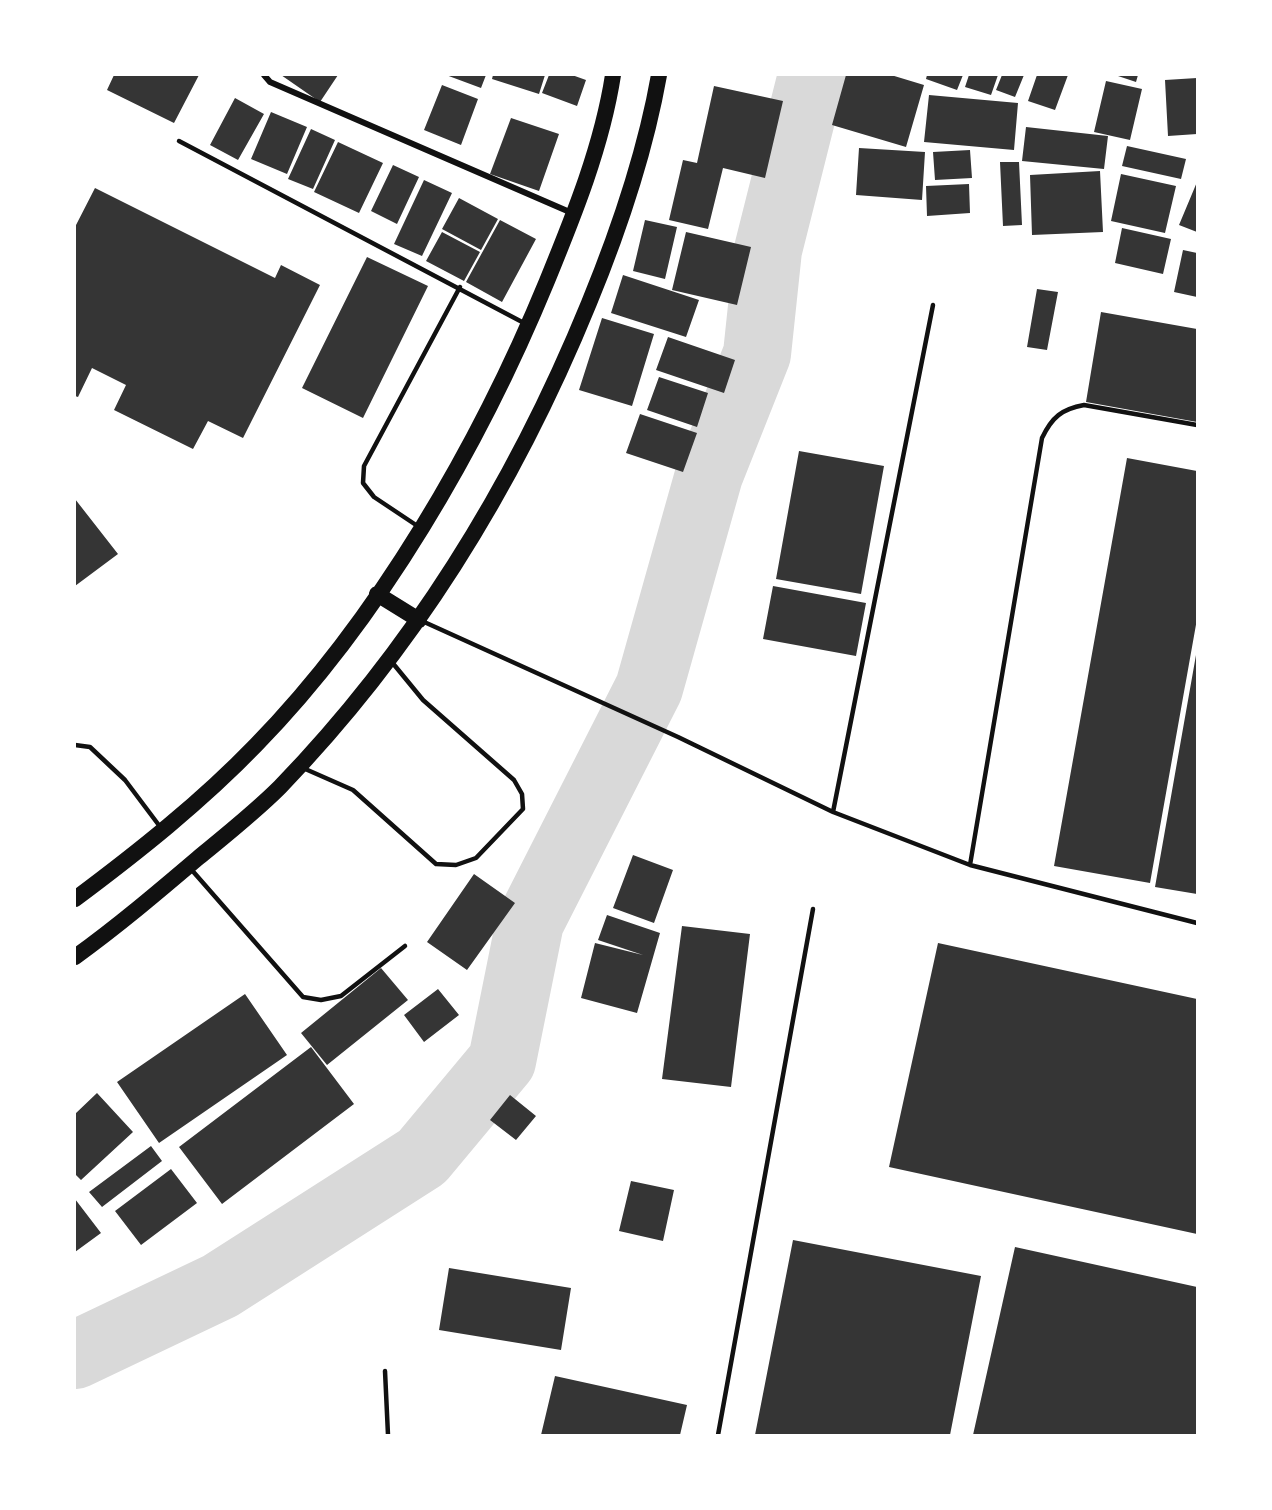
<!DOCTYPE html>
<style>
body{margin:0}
#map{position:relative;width:1272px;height:1510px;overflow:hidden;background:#fff;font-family:Poppins,sans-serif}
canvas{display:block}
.frame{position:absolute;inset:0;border:76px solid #fff;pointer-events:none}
</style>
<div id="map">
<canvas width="1272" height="1510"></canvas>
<div class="frame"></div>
</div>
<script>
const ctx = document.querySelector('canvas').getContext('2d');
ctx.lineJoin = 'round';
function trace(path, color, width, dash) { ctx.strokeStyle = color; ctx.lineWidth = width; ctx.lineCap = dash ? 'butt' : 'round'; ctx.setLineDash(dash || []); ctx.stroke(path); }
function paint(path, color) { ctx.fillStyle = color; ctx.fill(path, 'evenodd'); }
const river = new Path2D(`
 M 75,1355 L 220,1286 L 422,1157 L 502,1061 L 530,922 L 649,688 L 709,475 L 757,354 L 768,250 L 812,75`);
const building = new Path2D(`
 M 114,75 L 199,75 L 174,123 L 107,90 Z
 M 281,75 L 338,75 L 320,102 Z
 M 446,75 L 486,75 L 481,88 Z
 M 493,75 L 545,75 L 539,94 L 492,79 Z
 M 549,75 L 572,75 L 586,80 L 577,106 L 542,93 Z
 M 846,75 L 891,75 L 924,85 L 906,147 L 832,125 Z
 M 927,75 L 963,75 L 957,90 L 926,79 Z
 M 969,75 L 998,75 L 991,95 L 965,87 Z
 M 1002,75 L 1024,75 L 1015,97 L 996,90 Z
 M 1037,75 L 1068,75 L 1055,110 L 1028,101 Z
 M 1115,75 L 1138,75 L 1136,82 Z
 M 1197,78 L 1197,134 L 1168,136 L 1165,80 Z
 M 1106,81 L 1142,89 L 1130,140 L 1094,132 Z
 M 442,85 L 478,99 L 461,145 L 424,130 Z
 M 714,86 L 783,101 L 765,178 L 723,168 L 708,229 L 669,220 L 683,160 L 697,163 Z
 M 929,95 L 1018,103 L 1014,150 L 924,142 Z
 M 235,98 L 264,114 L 238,160 L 210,145 Z
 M 271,112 L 307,127 L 287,174 L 251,159 Z
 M 511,118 L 559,134 L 539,191 L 490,174 Z
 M 1026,127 L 1108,136 L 1104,169 L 1022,161 Z
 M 311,129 L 335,140 L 313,189 L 288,179 Z
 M 338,142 L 383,163 L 359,213 L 314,192 Z
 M 1127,146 L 1186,159 L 1181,179 L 1122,166 Z
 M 859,148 L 925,152 L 922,200 L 856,195 Z
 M 970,150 L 972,178 L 935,180 L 933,152 Z
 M 1000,162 L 1019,162 L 1022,225 L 1003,226 Z
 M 393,165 L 419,177 L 397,224 L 371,211 Z
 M 1100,171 L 1103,232 L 1032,235 L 1030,175 Z
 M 1121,174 L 1176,186 L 1165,233 L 1111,221 Z
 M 424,180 L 452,193 L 422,256 L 394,244 Z
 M 1197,182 L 1197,232 L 1179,225 Z
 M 969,184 L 970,213 L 927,216 L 926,186 Z
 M 95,188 L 275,278 L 281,265 L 320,285 L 243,438 L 208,421 L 193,449 L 114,410 L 126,385 L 92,368 L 78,397 L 75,396 L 75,227 Z
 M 459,198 L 498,219 L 481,250 L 442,229 Z
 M 500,220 L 536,239 L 502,302 L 466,282 Z
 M 645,220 L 677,227 L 665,279 L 633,271 Z
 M 1122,228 L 1171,239 L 1163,274 L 1115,263 Z
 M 442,232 L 480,252 L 464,281 L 426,261 Z
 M 686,232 L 751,247 L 737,305 L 672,290 Z
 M 1183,250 L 1197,253 L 1197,297 L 1174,292 Z
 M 367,257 L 428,286 L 363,418 L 302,388 Z
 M 623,275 L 699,300 L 686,337 L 611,313 Z
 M 1037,289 L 1058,292 L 1047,350 L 1027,347 Z
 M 1101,312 L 1197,329 L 1197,422 L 1086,402 Z
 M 602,318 L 654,334 L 632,406 L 579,390 Z
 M 668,337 L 735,360 L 724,393 L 656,370 Z
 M 659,377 L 708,393 L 697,427 L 647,410 Z
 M 640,414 L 697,433 L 683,472 L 626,453 Z
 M 799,451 L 884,466 L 861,594 L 776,579 Z
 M 1127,458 L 1197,471 L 1197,619 L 1150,883 L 1054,866 Z
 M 75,499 L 118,554 L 75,586 Z
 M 773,586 L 866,603 L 856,656 L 763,639 Z
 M 1196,655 L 1197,655 L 1197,894 L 1155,887 Z
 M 633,855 L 673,870 L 654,923 L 613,908 Z
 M 474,874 L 515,903 L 467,970 L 427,942 Z
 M 607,915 L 660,933 L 637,1013 L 581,998 L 595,943 L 643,955 L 598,940 Z
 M 682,926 L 750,934 L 731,1087 L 662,1079 Z
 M 938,943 L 1197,999 L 1197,1234 L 889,1167 Z
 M 381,968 L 408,1000 L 327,1065 L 301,1033 Z
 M 438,989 L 459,1015 L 424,1042 L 404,1015 Z
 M 245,994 L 287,1055 L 159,1143 L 117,1082 Z
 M 311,1047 L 354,1104 L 222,1204 L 179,1147 Z
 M 97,1093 L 133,1132 L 81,1180 L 75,1174 L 75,1114 Z
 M 510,1095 L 536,1116 L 516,1140 L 490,1120 Z
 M 151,1146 L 162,1161 L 102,1207 L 89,1192 Z
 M 171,1169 L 197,1203 L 141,1245 L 115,1211 Z
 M 631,1181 L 674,1190 L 663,1241 L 619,1231 Z
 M 75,1199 L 101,1233 L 75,1252 Z
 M 793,1240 L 981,1276 L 950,1435 L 755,1435 Z
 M 1015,1247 L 1197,1287 L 1197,1435 L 973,1435 Z
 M 449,1268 L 571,1288 L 561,1350 L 439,1330 Z
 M 555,1376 L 687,1405 L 680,1435 L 541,1435 Z`);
const service = new Path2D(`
 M 179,141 L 524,323
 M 419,527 L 374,497 L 363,483 L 364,466 L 460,287
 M 422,621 L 678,737 L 833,812 L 970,865 L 1197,923
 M 75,745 L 90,747 L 125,780 L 161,828
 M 303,768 L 353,790 L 436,864 L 456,865 L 476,858 L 523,809 L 522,794 L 514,780 L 423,700 L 391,661
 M 833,812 L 933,305
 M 970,865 L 1042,438 C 1052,417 1062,409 1084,405 L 1197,425
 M 190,868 L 303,997 L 321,1000 L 341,996 L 405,946
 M 385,1371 L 388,1435
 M 718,1435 L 813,909`);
const minor = new Path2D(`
 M 264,75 L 270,82 L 572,213`);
const trunk = new Path2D(`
 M 377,594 L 419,620
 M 75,899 C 138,852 201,802 256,745 C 379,619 480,444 547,281 C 574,215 602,146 613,75
 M 75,957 C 118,926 158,892 198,858 C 226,835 255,812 280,787 C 414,648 516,482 589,303 C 619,230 645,154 659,75`);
trace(river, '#d9d9d9', 68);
paint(building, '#353535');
trace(service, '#111', 4.5);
trace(minor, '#111', 6);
trace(trunk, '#111', 16);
</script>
